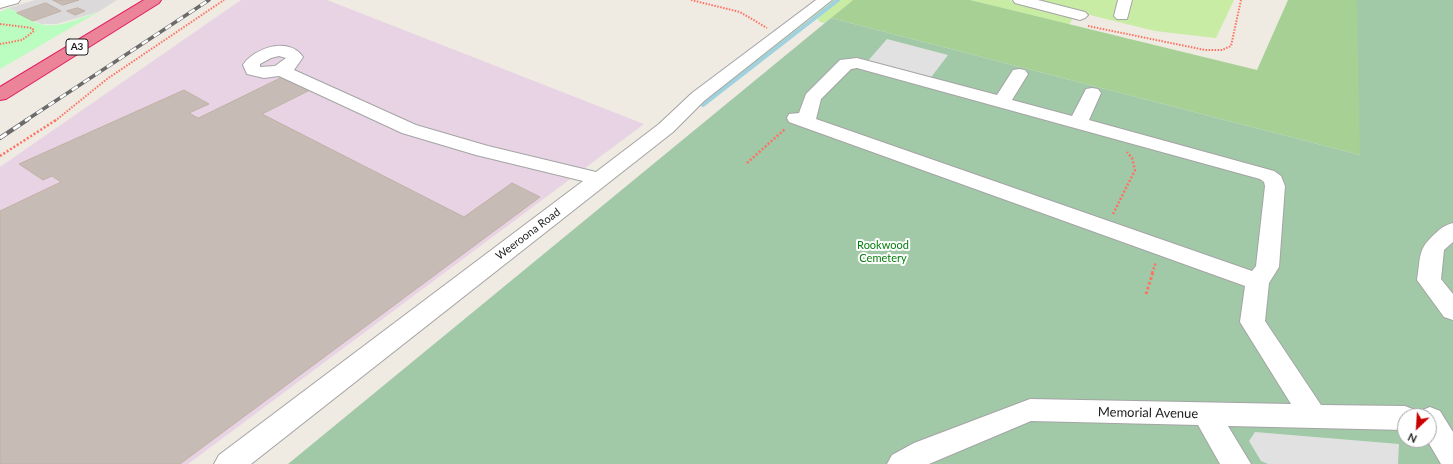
<!DOCTYPE html>
<style>
body{margin:0}
#map{position:relative;width:1453px;height:464px;overflow:hidden;background:#efeae2;font-family:Lato,sans-serif}
canvas{display:block}
.north{position:absolute;left:1397px;top:408px;width:40px;height:40px;box-sizing:border-box;background:#fff;border:1px solid #a5a5a5;border-radius:50%;rotate:205deg;font-size:11px;font-weight:700;line-height:16px;text-align:center;color:#1d1d1d}
.north::after{content:'';display:block;margin:auto;width:14px;height:18px;background:#c90002;clip-path:polygon(50% 0,100% 100%,50% 72%,0 100%)}
</style>
<div id="map">
<canvas width="1453" height="464"></canvas>
<div class="north">N</div>
</div>
<script>
const ctx = document.querySelector('canvas').getContext('2d');
ctx.lineJoin = 'round';
function paint(path, color) { ctx.fillStyle = color; ctx.fill(path, 'evenodd'); }
function trace(path, color, width, dash) { ctx.strokeStyle = color; ctx.lineWidth = width; ctx.lineCap = dash ? 'butt' : 'round'; ctx.setLineDash(dash || []); ctx.stroke(path); }
function label(font, color, halo, rows, align = 'center') {
  ctx.font = font + ' Lato,sans-serif'; ctx.lineWidth = 4; ctx.setLineDash([]); ctx.textBaseline = 'middle'; ctx.strokeStyle = halo; ctx.fillStyle = color; for (const [text, x, y, turn = 0] of rows) {
    ctx.save(); ctx.translate(x, y); ctx.rotate((+turn || 0) * Math.PI / 180); ctx.textAlign = isNaN(turn) ? turn : align; if (halo) ctx.strokeText(text, 0, 0); ctx.fillText(text, 0, 0); ctx.restore();
  }
}
const residential = new Path2D(`
 M 35,0 L 117,0 L 98,12 L 56,24 L 41,24 L 9,8 Z`);
const industrial = new Path2D(`
 M 241,0 L 327,0 L 644,124 L 188,464 L 0,464 L 0,167 Z`);
const grass = new Path2D(`
 M 831,0 L 836,0 L 814,17 L 807,20 L 809,22 L 714,95 L 711,94 Z
 M 840,0 L 853,0 L 825,23 L 820,22 L 817,18 Z
 M 970,0 L 1009,0 L 1074,16 L 1069,25 Z
 M 1029,0 L 1234,0 L 1216,38 L 1155,31 Z`);
const forest = new Path2D(`
 M 853,0 L 970,0 L 1257,70 L 1288,0 L 1421,0 L 1360,155 L 831,18 Z`);
const cemetery = new Path2D(`
 M 1357,0 L 1453,0 L 1453,464 L 288,464 L 831,18 L 1360,155 ZM 1405,416 L 1429,416 L 1429,440 L 1405,440 Z`);
const park = new Path2D(`
 M 9,8 C 19,13 30,21 40,24 C 59,29 80,18 98,12 L 0,69 L 0,12 Z`);
const parking = new Path2D(`
 M 887,39 L 948,55 L 929,80 L 867,62 Z
 M 1255,432 L 1399,444 L 1398,464 L 1268,464 L 1261,461 L 1249,441 Z`);
const stream = new Path2D(`
 M 703,105 L 838,0`);
const building = new Path2D(`
 M 53,0 L 79,0 L 63,5 Z
 M 46,3 L 61,11 L 33,21 L 17,13 Z
 M 78,8 L 85,11 L 75,15 L 67,11 Z
 M 285,76 L 312,89 L 262,114 L 464,217 L 512,183 L 540,197 L 180,464 L 0,464 L 0,211 L 61,182 L 52,176 L 43,180 L 19,164 L 184,90 L 209,104 L 189,113 L 198,118 Z`);
const pathFar2 = new Path2D(`
 M 691,0 L 740,12 L 767,28
 M 0,24 L 32,28 L 34,31 L 22,40 L 0,44
 M 1088,26 L 1205,50 L 1222,50 L 1231,46 L 1241,0
 M 55,121 L 107,79 L 224,0`);
const pathFar1 = new Path2D(`
 M 0,156 L 56,120
 M 747,163 L 785,129
 M 1113,214 L 1135,170 L 1132,158 L 1127,152
 M 1152,273 L 1156,262`);
const path = new Path2D(`
 M 1146,294 L 1153,272`);
const minor = new Path2D(`
 M 0,0 L 20,0 L 18,3 L 0,8 Z
 M 816,0 L 832,0 L 704,101 L 673,132 L 251,464 L 214,464 L 219,455 L 583,181 L 476,155 L 402,133 L 279,76 L 264,78 L 247,74 L 243,65 C 254,48 289,36 303,57 L 294,70 L 416,125 L 488,146 L 596,172 L 659,124 L 692,93 ZM 279,56 L 286,58 L 275,66 L 260,67 L 260,64 L 271,58 Z
 M 1013,0 L 1038,0 L 1085,12 L 1088,15 L 1085,18 L 1080,20 L 1015,3 Z
 M 1118,0 L 1132,0 L 1127,19 L 1117,19 L 1114,16 Z
 M 857,58 L 997,95 L 1013,70 L 1019,69 L 1025,70 L 1028,74 L 1012,100 L 1072,116 L 1086,89 L 1092,88 L 1098,89 L 1101,93 L 1089,120 L 1274,171 L 1281,176 L 1285,186 L 1279,267 L 1269,283 L 1265,321 L 1321,405 L 1405,406 L 1415,410 L 1418,416 L 1420,411 L 1430,407 L 1440,411 L 1453,432 L 1453,464 L 1441,464 L 1427,440 L 1429,440 L 1429,416 L 1405,416 L 1405,430 L 1228,426 L 1251,464 L 1220,464 L 1198,425 L 1031,421 L 929,464 L 887,464 L 892,455 L 914,443 L 1030,399 L 1291,404 L 1240,322 L 1245,286 L 789,122 L 787,118 L 789,114 L 799,113 L 806,94 L 840,60 ZM 857,68 L 1260,179 L 1264,182 L 1265,186 L 1256,266 L 1252,271 L 816,119 L 821,99 L 851,69 Z
 M 1453,223 L 1453,242 L 1444,250 L 1441,279 L 1453,294 L 1453,320 L 1444,317 L 1417,280 C 1421,256 1417,249 1437,232 C 1442,227 1446,225 1453,223 Z`);
const highway = new Path2D(`
 M 144,0 L 161,0 L 159,3 L 6,99 L 0,100 L 0,87 Z`);
const railFar1 = new Path2D(`
 M 25,121 L 209,0`);
const rail = new Path2D(`
 M 0,138 L 27,120`);
const shields = [
 [77,47,22]
];
const shieldNames = [
 ["A3",77,47]
];
const streetNames = [
 ["Weeroona Road",528,234,-37]
];
const parkNames = [
 ["Rookwood",883,245],
 ["Cemetery",883,258]
];
const nearStreetnames = [
 ["Memorial Avenue",1148,413,1]
];
paint(residential, '#dbd9d9');
paint(industrial, '#e8d3e4');
paint(grass, '#c8eca4');
paint(forest, '#a6d094');
paint(cemetery, '#a1c9a7');
paint(park, '#bbfcc0');
paint(parking, '#e1e1e1');
trace(stream, '#9fd1df', 4);
paint(building, '#c7bcb5');
trace(building, '#c1b0a3', 1);
trace(minor, '#a4a4a4', 2);
trace(highway, '#e11a60', 2);
trace(pathFar2, '#ff7162', 2, [1.5, 1.5]);
trace(pathFar1, '#ff7162', 2.5, [2, 2]);
trace(path, '#ff7162', 3, [2.5, 2.5]);
paint(minor, '#fff');
paint(highway, '#eb8498');
trace(railFar1, '#6b6b6b', 3.5);
trace(rail, '#6b6b6b', 4.5);
trace(railFar1, '#fff', 2.5, [7]);
trace(rail, '#fff', 3, [8]);
for (const [x, y, w] of shields) { const box = new Path2D(); box.roundRect(x - w / 2, y - 8, w, 16, 3); ctx.fillStyle = '#fff'; ctx.fill(box); trace(box, '#1d1d1d', 1); }
label('bold 10px', '#1d1d1d', null, shieldNames);
label('11px', '#1d1d1d', '#fff', streetNames);
label('11px', '#05800e', '#fff', parkNames);
label('13px', '#1d1d1d', '#fff', nearStreetnames);
</script>
